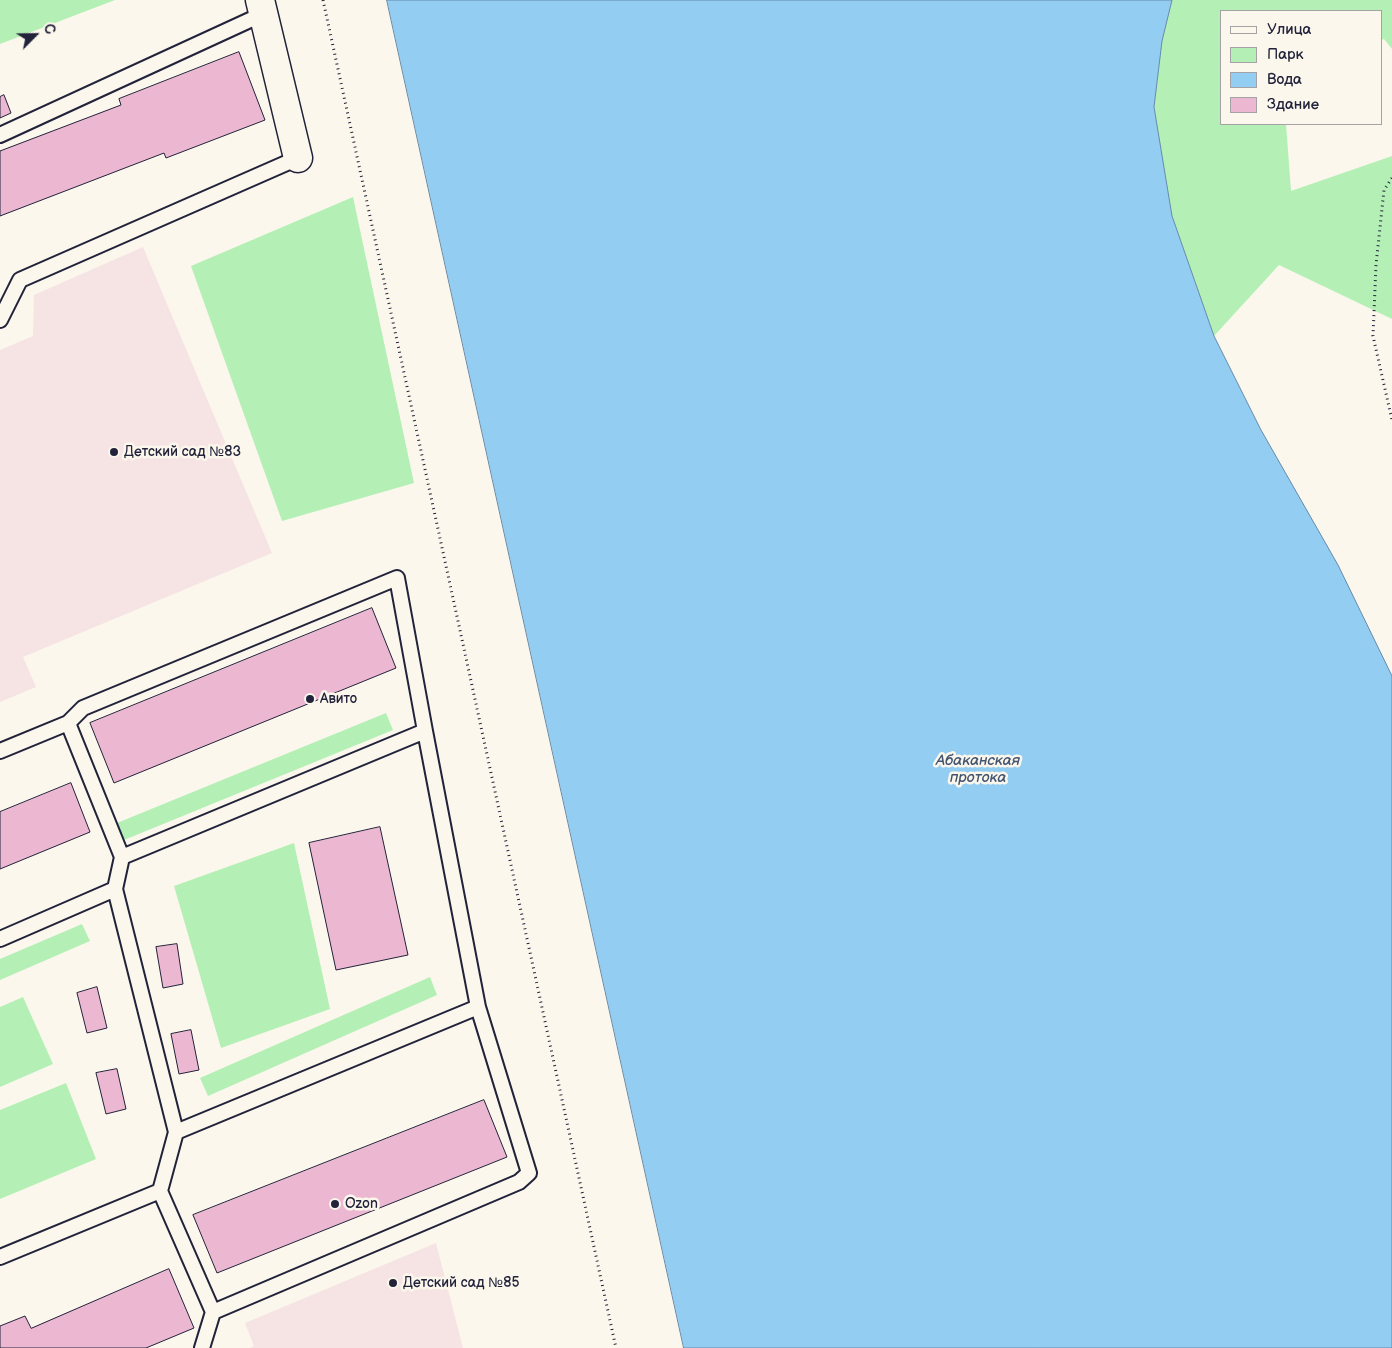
<!DOCTYPE html>
<meta charset="utf-8">
<style>
body{margin:0}
#map{position:relative;width:1392px;height:1348px;overflow:hidden;background:#fbf7ec;font-family:"Balsamiq Sans",sans-serif}
canvas{display:block}
.legend{position:absolute;left:1220px;top:10px;width:162px;height:115px;box-sizing:border-box;background:#fbf7ec;border:1px solid #a4a2a5;margin:0;padding:6px 9px;list-style:none;font-size:15px;color:#22223b}
.legend li{display:flex;align-items:center;gap:10px;height:25px}
.legend b{width:25px;border:1px solid #a4a2a5}
.north{position:absolute;left:10px;top:10px;width:50px;height:50px;-webkit-text-stroke:4px #fbf7ec;paint-order:stroke;rotate:67deg;font-size:14px;font-weight:700;line-height:20px;text-align:center;color:#22223b}
.north::after{content:'';display:block;margin:auto;width:18px;height:22px;background:#22223b;clip-path:polygon(50% 0,100% 100%,50% 72%,0 100%)}
</style>
<div id="map">
<canvas width="1392" height="1348"></canvas>
<ul class="legend">
<li><b style="height:6px;background:#fbf7ec"></b>Улица</li>
<li><b style="height:14px;background:#b4f0b5"></b>Парк</li>
<li><b style="height:14px;background:#93cdf2"></b>Вода</li>
<li><b style="height:14px;background:#ecb7d1"></b>Здание</li>
</ul>
<div class="north">С</div>
</div>
<script>
const ctx = document.querySelector('canvas').getContext('2d');
ctx.lineJoin = 'round';
function paint(path, color) { ctx.fillStyle = color; ctx.fill(path, 'evenodd'); }
function trace(path, color, width, dash) { ctx.strokeStyle = color; ctx.lineWidth = width; ctx.lineCap = dash ? 'butt' : 'round'; ctx.setLineDash(dash || []); ctx.stroke(path); }
function label(font, color, halo, rows, align = 'center') {
  ctx.font = font + ' "Balsamiq Sans",sans-serif'; ctx.lineWidth = 5; ctx.setLineDash([]); ctx.textBaseline = 'middle'; ctx.strokeStyle = halo; ctx.fillStyle = color; for (const [text, x, y, turn = 0] of rows) {
    ctx.save(); ctx.translate(x, y); ctx.rotate((+turn || 0) * Math.PI / 180); ctx.textAlign = isNaN(turn) ? turn : align; if (halo) ctx.strokeText(text, 0, 0); ctx.fillText(text, 0, 0); ctx.restore();
  }
}
const built = new Path2D(`
 M 143,247 L 272,553 L 23,657 L 36,687 L 0,702 L 0,350 L 33,336 L 34,295 Z
 M 436,1243 L 463,1348 L 250,1348 L 254,1346 L 245,1323 Z`);
const green = new Path2D(`
 M 0,0 L 115,0 L 0,44 Z
 M 1172,0 L 1392,0 L 1392,49 L 1384,39 L 1381,40 L 1381,11 L 1221,11 L 1221,124 L 1286,124 L 1291,191 L 1392,156 L 1392,319 L 1279,265 L 1214,336 L 1172,216 L 1154,107 L 1162,41 Z
 M 353,197 L 414,483 L 282,521 L 191,266 Z
 M 386,713 L 393,730 L 124,840 L 117,823 Z
 M 294,843 L 330,1009 L 221,1048 L 174,886 Z
 M 82,924 L 90,941 L 0,980 L 0,959 Z
 M 430,977 L 437,995 L 208,1096 L 200,1078 Z
 M 23,997 L 53,1064 L 0,1087 L 0,1007 Z
 M 66,1083 L 96,1159 L 0,1199 L 0,1110 Z`);
const water = new Path2D(`
 M 387,0 L 1172,0 L 1162,41 L 1154,107 L 1172,216 L 1214,336 L 1261,430 L 1338,565 L 1392,676 L 1392,1348 L 684,1348 Z`);
const building = new Path2D(`
 M 239,52 L 265,120 L 166,158 L 164,153 L 0,216 L 0,151 L 121,105 L 119,99 Z
 M 4,95 L 11,113 L 0,118 L 0,97 Z
 M 372,608 L 396,668 L 114,783 L 90,723 Z
 M 71,783 L 90,832 L 0,869 L 0,812 Z
 M 380,827 L 408,955 L 336,970 L 309,843 Z
 M 177,944 L 183,984 L 163,988 L 156,947 Z
 M 97,987 L 107,1028 L 87,1033 L 77,993 Z
 M 191,1030 L 199,1070 L 179,1074 L 171,1034 Z
 M 117,1069 L 126,1109 L 106,1114 L 96,1073 Z
 M 484,1100 L 507,1157 L 217,1273 L 193,1215 Z
 M 169,1269 L 194,1328 L 146,1348 L 0,1348 L 0,1326 L 25,1316 L 31,1328 Z`);
const path = new Path2D(`
 M 323,0 L 616,1348
 M 1392,178 L 1384,190 L 1376,265 L 1373,336 L 1392,420`);
const service = new Path2D(`
 M 0,135 L 263,14
 M 0,320 L 20,280 L 298,158
 M 68,723 L 122,857
 M 0,751 L 68,723 L 83,708 L 397,578 L 425,731 L 122,857 L 115,889 L 0,939
 M 115,889 L 176,1132
 M 0,1257 L 160,1191
 M 213,1312 L 160,1191 L 176,1132 L 478,1007 L 425,731
 M 202,1348 L 213,1312 L 519,1182 L 529,1173 L 478,1007`);
const minor = new Path2D(`
 M 260,0 L 298,158`);
const markers = [
 [114,452,5,"#22223b"],
 [310,699,5,"#22223b"],
 [335,1204,5,"#22223b"],
 [393,1283,5,"#22223b"]
];
const poiNames = [
 ["Детский сад №83",124,452],
 ["Авито",320,699],
 ["Ozon",345,1204],
 ["Детский сад №85",403,1283]
];
const waterNames = [
 ["Абаканская",978,761],
 ["протока",978,778]
];
paint(built, '#f6e4e4');
paint(green, '#b4f0b5');
paint(water, '#93cdf2');
trace(water, '#6689a9', 1);
paint(building, '#ecb7d1');
trace(building, '#22223b', 1);
trace(service, '#22223b', 18);
trace(minor, '#22223b', 31);
trace(path, '#22223b', 3, [1, 4]);
trace(service, '#fbf7ec', 14);
trace(minor, '#fbf7ec', 28);
for (const [x, y, r, color] of markers) { const dot = new Path2D(); dot.arc(x, y, r, 0, 2 * Math.PI); ctx.fillStyle = color; ctx.fill(dot); trace(dot, '#fbf7ec', 2); }
label('14px', '#22223b', '#fbf7ec', poiNames, 'left');
label('italic 15px', '#445572', '#fbf7ec', waterNames);
</script>
